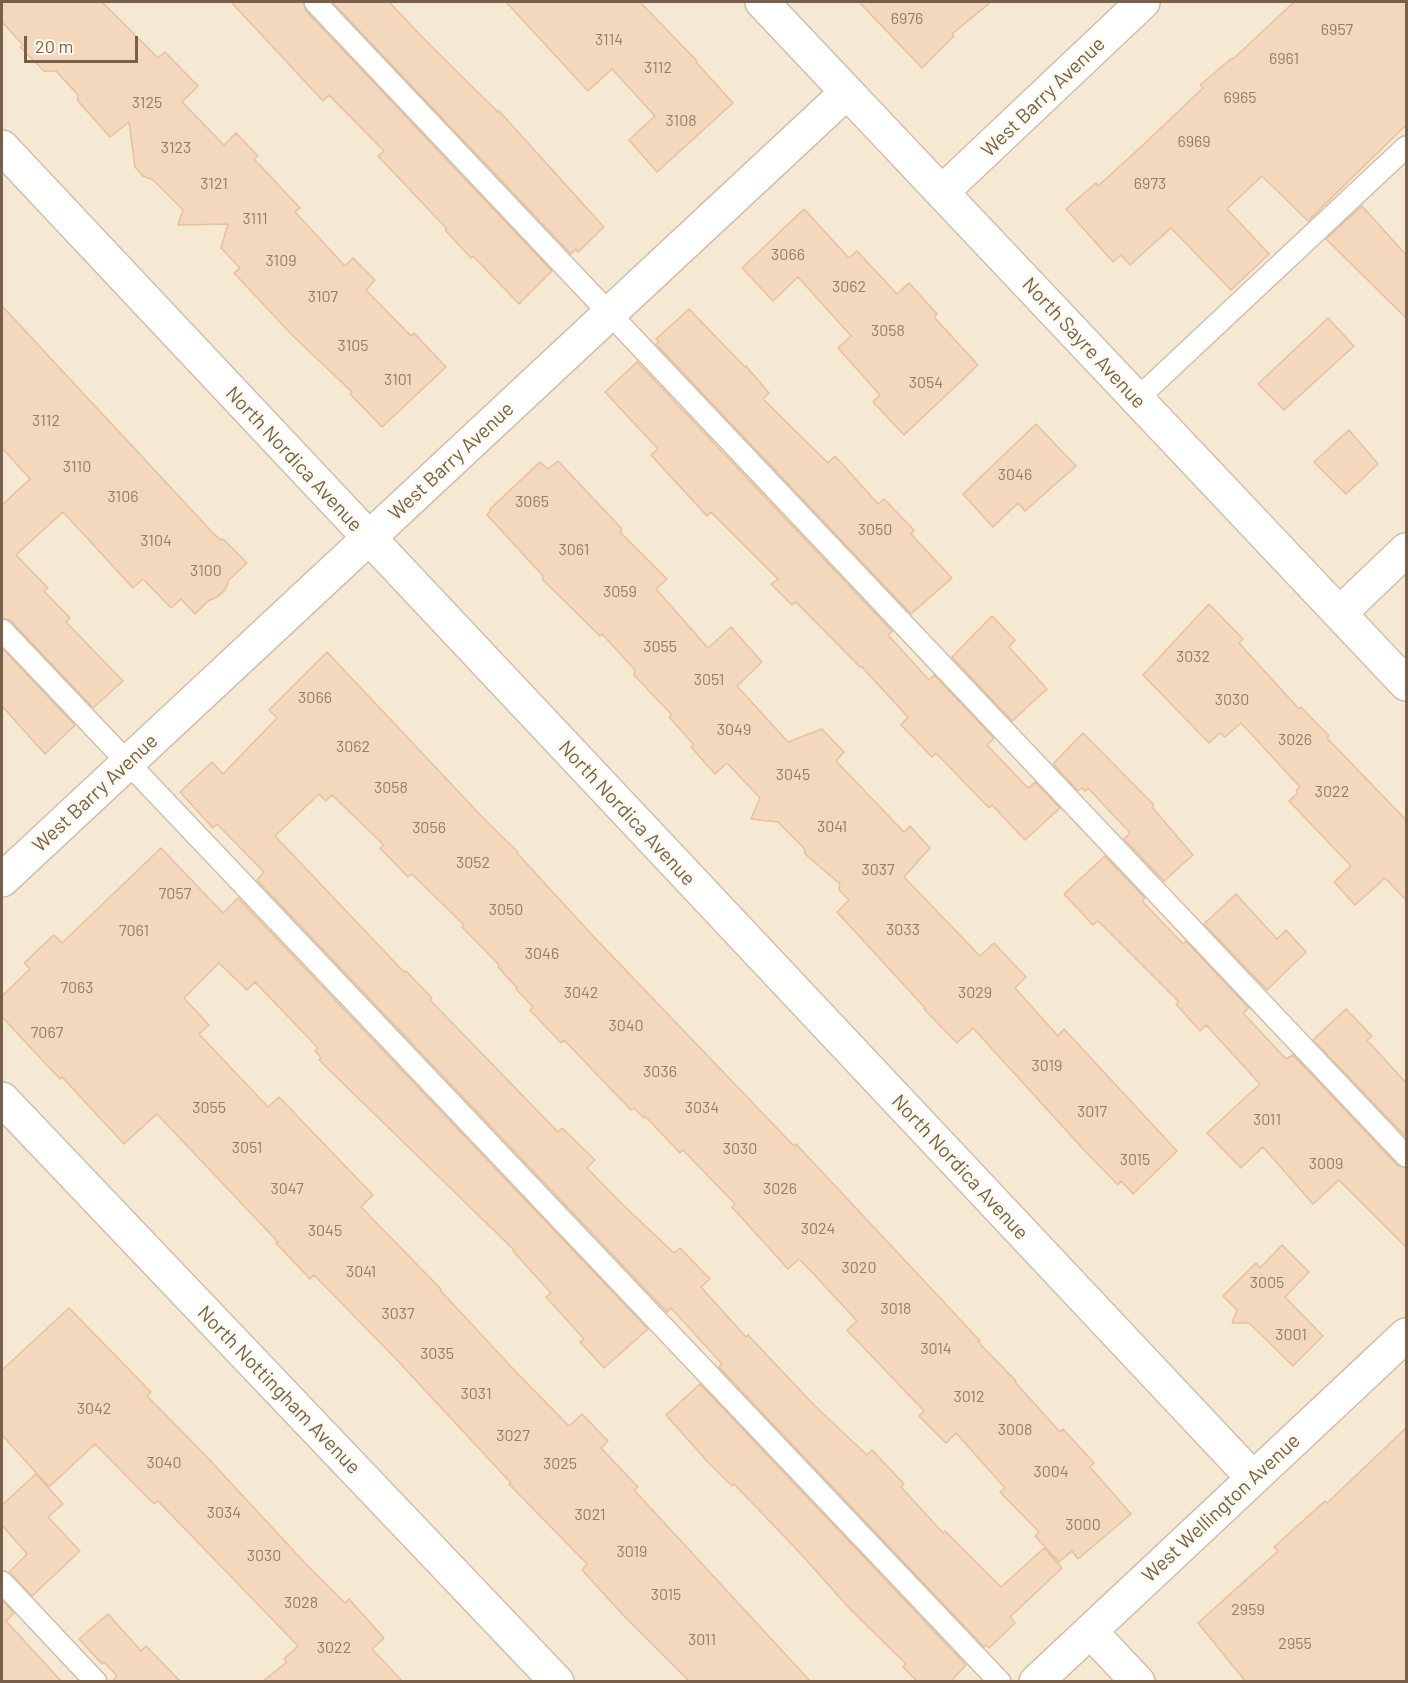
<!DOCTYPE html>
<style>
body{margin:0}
#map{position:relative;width:1408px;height:1683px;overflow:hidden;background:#fdf7e6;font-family:Barlow,sans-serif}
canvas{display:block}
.frame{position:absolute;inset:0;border:3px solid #785f49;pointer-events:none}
.scale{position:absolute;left:24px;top:36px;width:114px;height:27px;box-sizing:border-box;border:3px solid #785f49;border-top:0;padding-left:8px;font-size:18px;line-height:21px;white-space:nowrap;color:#785f49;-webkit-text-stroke:4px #fffaee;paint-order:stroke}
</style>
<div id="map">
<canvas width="1408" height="1683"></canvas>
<div class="frame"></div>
<div class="scale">20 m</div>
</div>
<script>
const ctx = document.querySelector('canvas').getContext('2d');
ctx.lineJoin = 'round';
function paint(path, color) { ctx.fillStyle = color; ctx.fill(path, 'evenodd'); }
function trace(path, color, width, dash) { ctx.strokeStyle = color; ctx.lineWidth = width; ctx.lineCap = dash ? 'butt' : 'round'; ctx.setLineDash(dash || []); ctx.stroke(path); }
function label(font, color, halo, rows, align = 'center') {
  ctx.font = font + ' Barlow,sans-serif'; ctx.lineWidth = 4.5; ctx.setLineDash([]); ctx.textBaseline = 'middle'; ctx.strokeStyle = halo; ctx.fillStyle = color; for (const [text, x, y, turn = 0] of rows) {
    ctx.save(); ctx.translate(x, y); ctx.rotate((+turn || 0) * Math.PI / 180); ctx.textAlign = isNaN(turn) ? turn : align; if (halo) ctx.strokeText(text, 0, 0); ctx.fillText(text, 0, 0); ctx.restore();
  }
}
const residential = new Path2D(`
 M 2,2 L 1406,2 L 1406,1681 L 2,1681 Z`);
const building = new Path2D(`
 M 2,2 L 102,2 L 158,58 L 165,52 L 198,86 L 182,102 L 224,145 L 236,133 L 258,156 L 254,159 L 300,208 L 295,212 L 345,266 L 353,258 L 375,280 L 366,290 L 411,336 L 414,333 L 446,367 L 382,427 L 350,394 L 352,392 L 293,336 L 234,273 L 240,268 L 221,248 L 228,224 L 178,225 L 183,210 L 153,180 L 143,176 L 135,167 L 129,122 L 110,137 L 78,101 L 78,95 L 56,71 L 44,71 L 20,47 L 23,45 L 2,22 Z
 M 231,2 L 303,2 L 306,11 L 552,271 L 519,304 L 473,256 L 471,258 L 445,230 L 447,229 L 378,156 L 384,151 L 329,95 L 323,101 Z
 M 332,2 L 389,2 L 430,45 L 498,112 L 499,111 L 604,227 L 578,252 L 576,249 L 571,254 Z
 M 506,2 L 640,2 L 697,61 L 696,62 L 733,103 L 657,172 L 629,140 L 655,116 L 612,69 L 588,91 Z
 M 859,2 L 991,2 L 952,34 L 954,36 L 922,68 Z
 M 1294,2 L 1407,2 L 1407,124 L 1308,221 L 1262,176 L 1227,209 L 1269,254 L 1231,290 L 1171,228 L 1130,265 L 1121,255 L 1113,262 L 1066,209 L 1096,183 L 1098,186 L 1143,145 L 1203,88 L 1200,85 L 1232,58 L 1233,59 Z
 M 1362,206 L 1407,256 L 1407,319 L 1326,239 Z
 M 804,209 L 849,258 L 857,251 L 897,294 L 909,283 L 937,314 L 934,317 L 978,365 L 904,435 L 873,402 L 880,395 L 838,348 L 851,336 L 798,277 L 773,301 L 742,268 Z
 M 2,306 L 213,533 L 221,540 L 223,539 L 247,563 L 229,580 L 225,590 L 217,597 L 208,601 L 195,614 L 181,599 L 171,608 L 143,579 L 133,588 L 63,512 L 16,555 L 48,588 L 44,591 L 70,618 L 66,622 L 123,681 L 93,708 L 11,621 L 2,618 L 2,505 L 30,479 L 2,448 Z
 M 689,309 L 745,367 L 746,366 L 769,393 L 763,399 L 828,463 L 835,456 L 878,504 L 884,499 L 914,530 L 911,534 L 952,578 L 911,614 L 656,344 L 659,342 L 656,339 Z
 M 1328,318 L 1354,346 L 1284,410 L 1258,384 Z
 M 637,362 L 892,631 L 888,635 L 929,680 L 934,675 L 994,738 L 987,745 L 1027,787 L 1029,788 L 1035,782 L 1060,808 L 1025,840 L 992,805 L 989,808 L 936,753 L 932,757 L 901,725 L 908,717 L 861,666 L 860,667 L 796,602 L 792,605 L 771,584 L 778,579 L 711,512 L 707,516 L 651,455 L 658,449 L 605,392 Z
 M 1036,424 L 1076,466 L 1025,511 L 1018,503 L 993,527 L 963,494 Z
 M 1349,430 L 1378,464 L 1346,494 L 1314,462 Z
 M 558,461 L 622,529 L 620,532 L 667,579 L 656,589 L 708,648 L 731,627 L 762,662 L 737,686 L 788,742 L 822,729 L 844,752 L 836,761 L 904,832 L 910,826 L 930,848 L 904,877 L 980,956 L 994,943 L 1026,977 L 1015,988 L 1058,1036 L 1064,1029 L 1177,1151 L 1133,1194 L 1121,1181 L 1118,1185 L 1084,1150 L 973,1028 L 957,1043 L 924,1009 L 925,1008 L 837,912 L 849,900 L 839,890 L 840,884 L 805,854 L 804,848 L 778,822 L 751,819 L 760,798 L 727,763 L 715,774 L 691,747 L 694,745 L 669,717 L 672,715 L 634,675 L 635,670 L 602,634 L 600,636 L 542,579 L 544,577 L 487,515 L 491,510 L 490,509 L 540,462 L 548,469 Z
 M 1209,604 L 1243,639 L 1239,643 L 1299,709 L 1301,707 L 1329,736 L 1327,738 L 1407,821 L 1407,901 L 1385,878 L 1355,905 L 1334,882 L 1351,866 L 1289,801 L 1298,793 L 1296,791 L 1300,787 L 1241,723 L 1225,737 L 1220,733 L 1209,743 L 1143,675 Z
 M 992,616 L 1015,640 L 1009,647 L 1047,689 L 1012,721 L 952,657 Z
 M 2,648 L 75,725 L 45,754 L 2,706 Z
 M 327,652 L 487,822 L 518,852 L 517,853 L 594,937 L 794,1146 L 796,1144 L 941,1299 L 980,1341 L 978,1342 L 1016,1381 L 1015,1382 L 1060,1432 L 1063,1429 L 1094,1463 L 1090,1467 L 1131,1514 L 1078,1559 L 1072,1551 L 1059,1562 L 1035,1536 L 1039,1532 L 1000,1492 L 1005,1488 L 956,1433 L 946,1443 L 919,1416 L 924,1411 L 847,1330 L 857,1321 L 809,1269 L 799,1259 L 788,1269 L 732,1207 L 735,1204 L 683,1150 L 680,1153 L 645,1116 L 644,1118 L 634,1108 L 631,1110 L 564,1040 L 561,1043 L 530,1010 L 533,1007 L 516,989 L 517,988 L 498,967 L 499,965 L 462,927 L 464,925 L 412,874 L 408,877 L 380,848 L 384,845 L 332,795 L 326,801 L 319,794 L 275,836 L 404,972 L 406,971 L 432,998 L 430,1000 L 558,1132 L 562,1128 L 595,1160 L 587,1168 L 623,1205 L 674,1253 L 680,1248 L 710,1279 L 701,1287 L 746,1337 L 748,1335 L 814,1405 L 867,1455 L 872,1450 L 904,1484 L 901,1487 L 943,1533 L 945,1531 L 1001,1587 L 1044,1548 L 1062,1568 L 1010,1617 L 1015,1623 L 989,1648 L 986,1645 L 984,1647 L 719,1367 L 722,1364 L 671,1308 L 667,1312 L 257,880 L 264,872 L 217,824 L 213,828 L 180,792 L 212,762 L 223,774 L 277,718 L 269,710 Z
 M 1083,733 L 1154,805 L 1152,807 L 1193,855 L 1164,881 L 1124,839 L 1130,833 L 1088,788 L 1085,791 L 1082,788 L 1078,791 L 1053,764 Z
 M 161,848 L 223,913 L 238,898 L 648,1329 L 604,1368 L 580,1342 L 584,1339 L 546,1297 L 551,1293 L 513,1251 L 514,1250 L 319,1060 L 321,1058 L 315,1051 L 318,1048 L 255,982 L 247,990 L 219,963 L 184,998 L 209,1025 L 199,1034 L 268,1107 L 279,1097 L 373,1195 L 361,1207 L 441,1289 L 440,1290 L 516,1372 L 569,1426 L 582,1414 L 608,1441 L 601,1448 L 638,1487 L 634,1490 L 811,1682 L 690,1682 L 624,1616 L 582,1570 L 587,1564 L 509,1484 L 511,1483 L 397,1360 L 314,1275 L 310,1279 L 276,1243 L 278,1242 L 157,1114 L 124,1144 L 62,1077 L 60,1079 L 2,1017 L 2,996 L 30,969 L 24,963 L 54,935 L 62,943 Z
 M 1105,856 L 1145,898 L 1142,901 L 1183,944 L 1186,941 L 1249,1008 L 1243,1013 L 1286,1059 L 1293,1055 L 1397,1165 L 1407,1168 L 1407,1248 L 1339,1180 L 1313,1204 L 1263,1147 L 1241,1168 L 1207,1133 L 1260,1084 L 1206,1025 L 1200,1031 L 1176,1004 L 1179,1002 L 1098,921 L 1093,925 L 1064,894 Z
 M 1236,894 L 1277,939 L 1286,930 L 1306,952 L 1267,990 L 1204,924 Z
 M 1346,1009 L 1372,1036 L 1367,1040 L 1407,1084 L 1407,1138 L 1313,1040 Z
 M 1282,1245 L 1309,1272 L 1285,1297 L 1323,1336 L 1293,1366 L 1249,1323 L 1232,1323 L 1237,1310 L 1223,1296 L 1256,1263 L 1260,1268 Z
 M 69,1308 L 151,1392 L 147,1396 L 205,1455 L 306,1564 L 345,1603 L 349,1599 L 384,1638 L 372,1649 L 403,1682 L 262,1682 L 287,1662 L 284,1659 L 298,1646 L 158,1501 L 154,1504 L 95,1444 L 49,1487 L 2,1435 L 2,1370 Z
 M 700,1384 L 966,1665 L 950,1682 L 918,1682 L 903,1667 L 906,1664 L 850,1609 L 800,1553 L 734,1484 L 732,1486 L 707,1461 L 666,1415 Z
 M 1407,1427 L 1407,1682 L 1246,1682 L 1198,1623 L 1278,1551 L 1274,1547 L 1325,1501 L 1327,1503 Z
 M 36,1474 L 63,1504 L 48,1517 L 80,1551 L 32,1596 L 9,1572 L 27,1554 L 2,1525 L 2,1505 Z
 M 2,1600 L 14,1613 L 6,1621 L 62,1682 L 2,1682 Z
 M 108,1614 L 141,1651 L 146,1646 L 181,1682 L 112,1682 L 117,1676 L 104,1662 L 102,1664 L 79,1639 Z`);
const service = new Path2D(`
 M 315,2 L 1406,1156
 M 1137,399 L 1406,147
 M 2,630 L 1000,1682
 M 2,1582 L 96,1682`);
const minor = new Path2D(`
 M 762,2 L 1406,684
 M 2,147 L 1253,1478
 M 942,192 L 1143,2
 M 1340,613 L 1406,550
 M 2,880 L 847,92
 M 2,1099 L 557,1682
 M 1090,1631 L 1138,1682
 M 1036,1682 L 1406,1335`);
const numberNames = [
 ["6976",907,19],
 ["6957",1337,30],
 ["3114",609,40],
 ["6961",1284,59],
 ["3112",658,68],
 ["6965",1240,98],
 ["3125",147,103],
 ["3108",681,121],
 ["6969",1194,142],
 ["3123",176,148],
 ["3121",214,184],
 ["6973",1150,184],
 ["3111",255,219],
 ["3066",788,255],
 ["3109",281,261],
 ["3062",849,287],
 ["3107",323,297],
 ["3058",888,331],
 ["3105",353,346],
 ["3101",398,380],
 ["3054",926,383],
 ["3112",46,421],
 ["3110",77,467],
 ["3046",1015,475],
 ["3106",123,497],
 ["3065",532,502],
 ["3050",875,530],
 ["3104",156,541],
 ["3061",574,550],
 ["3100",206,571],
 ["3059",620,592],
 ["3055",660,647],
 ["3032",1193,657],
 ["3051",709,680],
 ["3066",315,698],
 ["3030",1232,700],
 ["3049",734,730],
 ["3026",1295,740],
 ["3062",353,747],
 ["3045",793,775],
 ["3058",391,788],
 ["3022",1332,792],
 ["3041",832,827],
 ["3056",429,828],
 ["3052",473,863],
 ["3037",878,870],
 ["7057",175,894],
 ["3050",506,910],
 ["3033",903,930],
 ["7061",134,931],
 ["3046",542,954],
 ["7063",77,988],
 ["3042",581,993],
 ["3029",975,993],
 ["3040",626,1026],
 ["7067",47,1033],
 ["3019",1047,1066],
 ["3036",660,1072],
 ["3055",209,1108],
 ["3034",702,1108],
 ["3017",1092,1112],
 ["3011",1267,1120],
 ["3051",247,1148],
 ["3030",740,1149],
 ["3015",1135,1160],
 ["3009",1326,1164],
 ["3047",287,1189],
 ["3026",780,1189],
 ["3024",818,1229],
 ["3045",325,1231],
 ["3020",859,1268],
 ["3041",361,1272],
 ["3005",1267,1283],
 ["3018",896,1309],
 ["3037",398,1314],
 ["3001",1291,1335],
 ["3014",936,1349],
 ["3035",437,1354],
 ["3031",476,1394],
 ["3012",969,1397],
 ["3042",94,1409],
 ["3008",1015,1430],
 ["3027",513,1436],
 ["3040",164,1463],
 ["3025",560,1464],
 ["3004",1051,1472],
 ["3034",224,1513],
 ["3021",590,1515],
 ["3000",1083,1525],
 ["3019",632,1552],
 ["3030",264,1556],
 ["3015",666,1595],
 ["3028",301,1603],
 ["2959",1248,1610],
 ["3011",702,1640],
 ["2955",1295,1644],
 ["3022",334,1648]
];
const streetNames = [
 ["West Barry Avenue",1043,97,-44],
 ["North Sayre Avenue",1084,343,47],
 ["North Nordica Avenue",294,459,47],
 ["West Barry Avenue",451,461,-43],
 ["West Barry Avenue",95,793,-43],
 ["North Nordica Avenue",627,813,47],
 ["North Nordica Avenue",960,1167,47],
 ["North Nottingham Avenue",279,1390,46],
 ["West Wellington Avenue",1221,1508,-43]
];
paint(residential, '#f5e9d4');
paint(building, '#f4d8bd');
trace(building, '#e7c09c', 1.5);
trace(service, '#d0bfab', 24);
trace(minor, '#d0bfab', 36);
trace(service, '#fff', 21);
trace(minor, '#fff', 33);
label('16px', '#977d66', null, numberNames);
label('20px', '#785f49', '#fffaee', streetNames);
</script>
